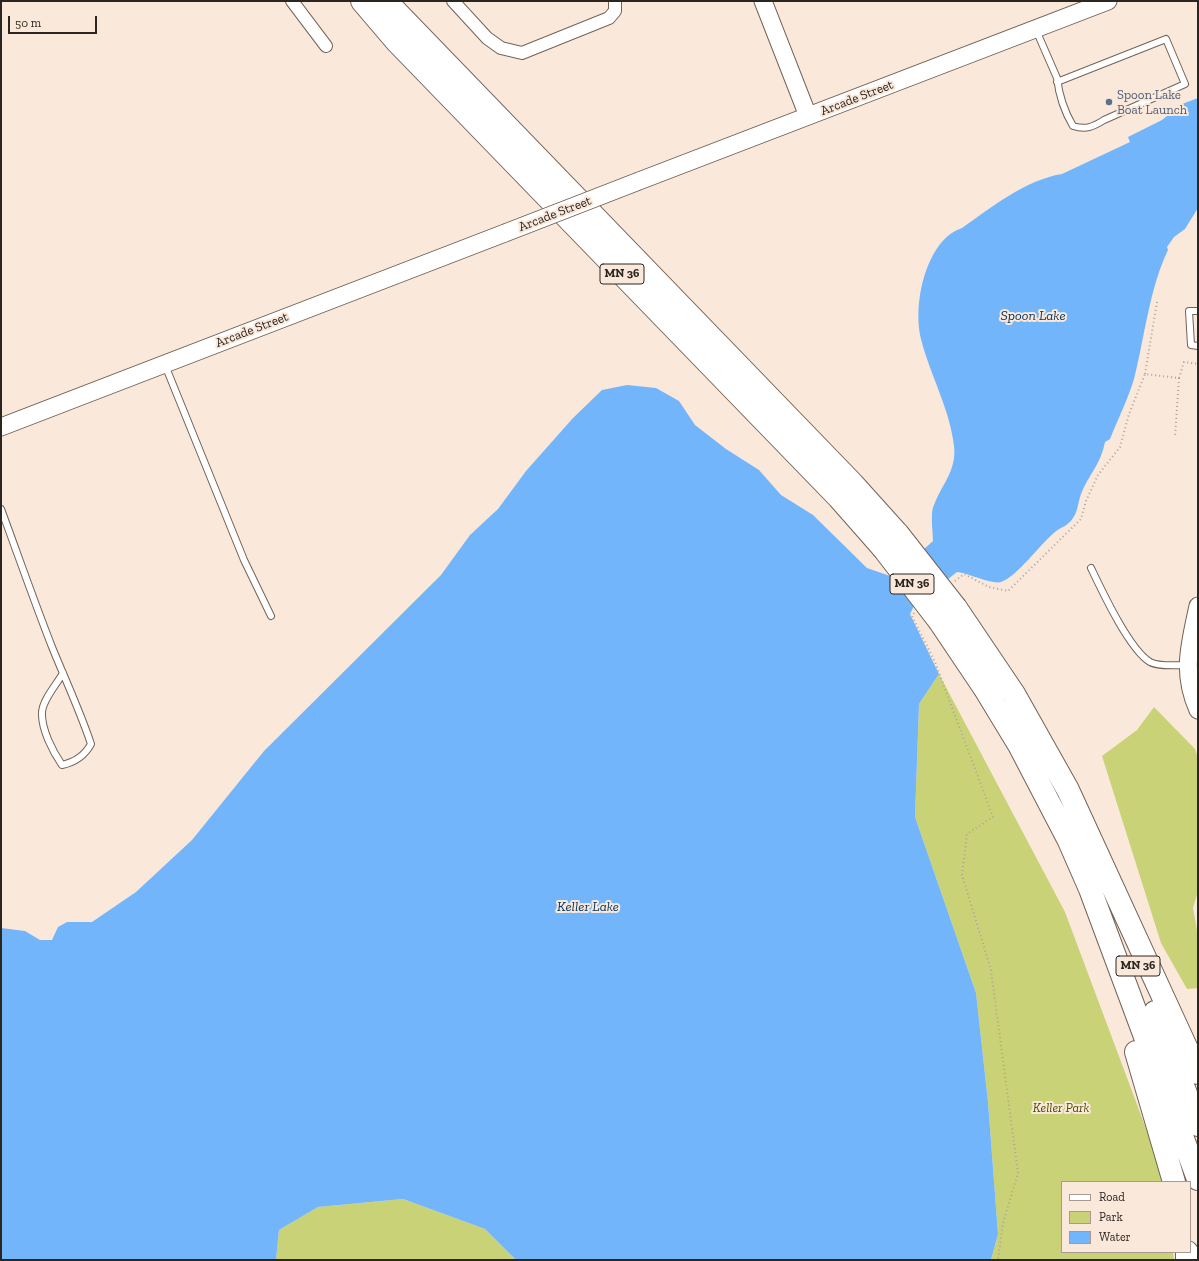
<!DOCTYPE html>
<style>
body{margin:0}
#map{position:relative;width:1199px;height:1261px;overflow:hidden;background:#fae8db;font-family:"Zilla Slab",serif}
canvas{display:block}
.frame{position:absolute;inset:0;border:2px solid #2c2621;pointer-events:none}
.legend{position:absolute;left:1061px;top:1181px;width:130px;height:72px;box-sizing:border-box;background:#fae8db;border:1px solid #a89a91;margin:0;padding:5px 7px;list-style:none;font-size:12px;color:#2c2621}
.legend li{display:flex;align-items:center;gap:8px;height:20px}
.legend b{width:20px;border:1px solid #a89a91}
.scale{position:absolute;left:8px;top:16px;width:89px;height:18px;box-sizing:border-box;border:2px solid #2c2621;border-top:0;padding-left:5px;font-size:12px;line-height:14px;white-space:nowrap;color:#2c2621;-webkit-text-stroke:3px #fae8db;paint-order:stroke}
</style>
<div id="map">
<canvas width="1199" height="1261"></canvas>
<div class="frame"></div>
<ul class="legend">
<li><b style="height:5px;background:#fff"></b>Road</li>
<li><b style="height:11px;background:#cad277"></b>Park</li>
<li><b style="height:11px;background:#73b5fb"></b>Water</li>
</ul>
<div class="scale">50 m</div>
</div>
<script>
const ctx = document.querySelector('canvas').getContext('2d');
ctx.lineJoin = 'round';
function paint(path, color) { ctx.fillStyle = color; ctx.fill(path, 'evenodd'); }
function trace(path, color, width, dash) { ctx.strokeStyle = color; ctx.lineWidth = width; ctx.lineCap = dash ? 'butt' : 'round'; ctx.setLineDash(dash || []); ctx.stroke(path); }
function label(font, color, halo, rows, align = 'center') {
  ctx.font = font + ' "Zilla Slab",serif'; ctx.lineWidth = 4; ctx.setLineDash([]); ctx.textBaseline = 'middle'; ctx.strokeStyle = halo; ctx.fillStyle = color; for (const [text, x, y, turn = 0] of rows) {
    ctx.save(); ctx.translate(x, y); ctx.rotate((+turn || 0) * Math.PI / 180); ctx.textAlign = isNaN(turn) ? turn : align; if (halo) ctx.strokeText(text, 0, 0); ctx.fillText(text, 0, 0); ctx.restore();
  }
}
const green = new Path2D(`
 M 939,674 L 1065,912 L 1166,1182 L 1062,1182 L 1062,1252 L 1173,1252 L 1174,1260 L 991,1260 L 998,1234 L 988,1102 L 976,993 L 915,817 L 919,704 Z
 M 1154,707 L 1195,749 L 1198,758 L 1198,891 L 1193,908 L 1198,936 L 1198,988 L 1187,989 L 1161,943 L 1102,756 L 1137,730 Z
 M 403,1199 L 485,1229 L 516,1260 L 276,1260 L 279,1230 L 318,1207 Z`);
const water = new Path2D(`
 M 1198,98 L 1198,208 L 1185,229 L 1174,237 L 1167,247 L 1168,250 C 1149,290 1145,336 1134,379 C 1128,399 1118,419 1110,439 L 1105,442 C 1100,466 1089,474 1081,494 C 1078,502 1078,511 1073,518 C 1068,526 1061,527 1055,532 C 1039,545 1018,576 1001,582 C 993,585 968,573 957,572 L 914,606 L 910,614 L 939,674 L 919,704 L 915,817 L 976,993 L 988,1102 L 998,1234 L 991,1260 L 516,1260 L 485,1229 L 403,1199 L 318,1207 L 279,1230 L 276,1260 L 1,1260 L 1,928 L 25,931 L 40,940 L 52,940 L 58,927 L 67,922 L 92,922 L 136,892 L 192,840 L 264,751 L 441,575 L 470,535 L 498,509 L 526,471 L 573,418 L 602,390 L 627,385 L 656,388 L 679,401 L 695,425 L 726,449 L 759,470 L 781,495 L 813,515 L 867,568 L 893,577 L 933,541 C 933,532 930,512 934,505 C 942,484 957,470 954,446 C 950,409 930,375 921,339 C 915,314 920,281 931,259 C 938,245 947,233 962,228 C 992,207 1025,180 1062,174 L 1130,142 L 1128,137 L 1162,120 L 1182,104 Z`);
const path = new Path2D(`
 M 1145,374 L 1157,302
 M 1179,378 L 1184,362 L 1198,364
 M 955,581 L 964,574 L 989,587 L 1008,591 L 1081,519 L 1086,501 L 1098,475 L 1120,447 L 1129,414 L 1145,374 L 1179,378 L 1175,437
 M 914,613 L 912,616 L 935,662 L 993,817 L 967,834 L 962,875 L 991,970 L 1018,1173 L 1003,1223 L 998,1260`);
const lane = new Path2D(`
 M 1036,30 L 1057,78 C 1059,95 1064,111 1073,126 C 1086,130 1093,127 1104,120 L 1185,84 L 1166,39 L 1057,82
 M 1198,311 L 1189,311 L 1191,345 L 1198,346
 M 165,365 L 244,560 L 271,616
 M 1,509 C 18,555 34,601 52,647 C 65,679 80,711 91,744 C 85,755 76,762 62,765 C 53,752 41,729 42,712 C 43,699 57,684 63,673
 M 1091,568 C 1102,591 1129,649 1150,662 C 1159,667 1177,665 1187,665`);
const street = new Path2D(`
 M 292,1 L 326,46
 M 453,1 L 487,38 L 501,48 L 522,53 L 609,18 L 615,11 L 615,1`);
const secondary = new Path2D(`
 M 763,1 L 808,116
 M 639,181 L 1108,1
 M 1,427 L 505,233
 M 1198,606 C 1190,644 1181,672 1198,710`);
const highway = new Path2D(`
 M 362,1 L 397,42 L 839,498 L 883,548
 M 386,1 L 853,484 L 898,534
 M 956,608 L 1014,694 L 1068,790 L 1198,1073
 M 940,622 L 985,689 L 1019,745 L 1069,841 L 1090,889 L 1198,1179
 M 1155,1012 L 1198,1125
 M 1136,1052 L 1174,1182
 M 1187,1252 L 1187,1260`);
const secondaryBridge = new Path2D(`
 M 505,233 L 639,181`);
const highwayBridge = new Path2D(`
 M 898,534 L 956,608
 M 883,548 L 940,622`);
const markers = [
 [1109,102,4,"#5c6f8a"]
];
const shields = [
 [622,274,44],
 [912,584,44],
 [1138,966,44]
];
const shieldNames = [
 ["MN 36",622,274],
 ["MN 36",912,584],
 ["MN 36",1138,966]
];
const serviceNames = [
 ["Spoon Lake",1117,95],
 ["Boat Launch",1117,110]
];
const streetNames = [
 ["Arcade Street",857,98,-21],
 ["Arcade Street",555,214,-21],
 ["Arcade Street",252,330,-21]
];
const parkNames = [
 ["Keller Park",1061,1108]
];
const waterNames = [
 ["Spoon Lake",1033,316],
 ["Keller Lake",588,907]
];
paint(green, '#cad277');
paint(water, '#73b5fb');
trace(lane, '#726357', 8);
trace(street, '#726357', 14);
trace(secondary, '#726357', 19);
trace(highway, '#726357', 24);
trace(path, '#afa298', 2, [1, 3]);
trace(lane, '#fff', 6);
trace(street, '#fff', 12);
trace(secondary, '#fff', 17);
trace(highway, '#fff', 22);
trace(secondaryBridge, '#726357', 19, []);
trace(highwayBridge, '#726357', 24, []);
trace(secondaryBridge, '#fff', 17);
trace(highwayBridge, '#fff', 22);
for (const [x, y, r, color] of markers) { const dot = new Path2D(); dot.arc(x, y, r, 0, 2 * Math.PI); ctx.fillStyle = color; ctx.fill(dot); trace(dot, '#fae8db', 1.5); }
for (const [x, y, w] of shields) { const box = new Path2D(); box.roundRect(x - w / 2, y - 10, w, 20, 3); ctx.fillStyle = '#fae8db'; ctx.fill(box); trace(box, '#2c2621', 1); }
label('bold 12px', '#2c2621', null, shieldNames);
label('13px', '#4e5e75', '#fae8db', serviceNames, 'left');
label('13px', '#2c2621', '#fae8db', streetNames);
label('italic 13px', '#4a4e00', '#fae8db', parkNames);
label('italic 14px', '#01325d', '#fae8db', waterNames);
</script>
